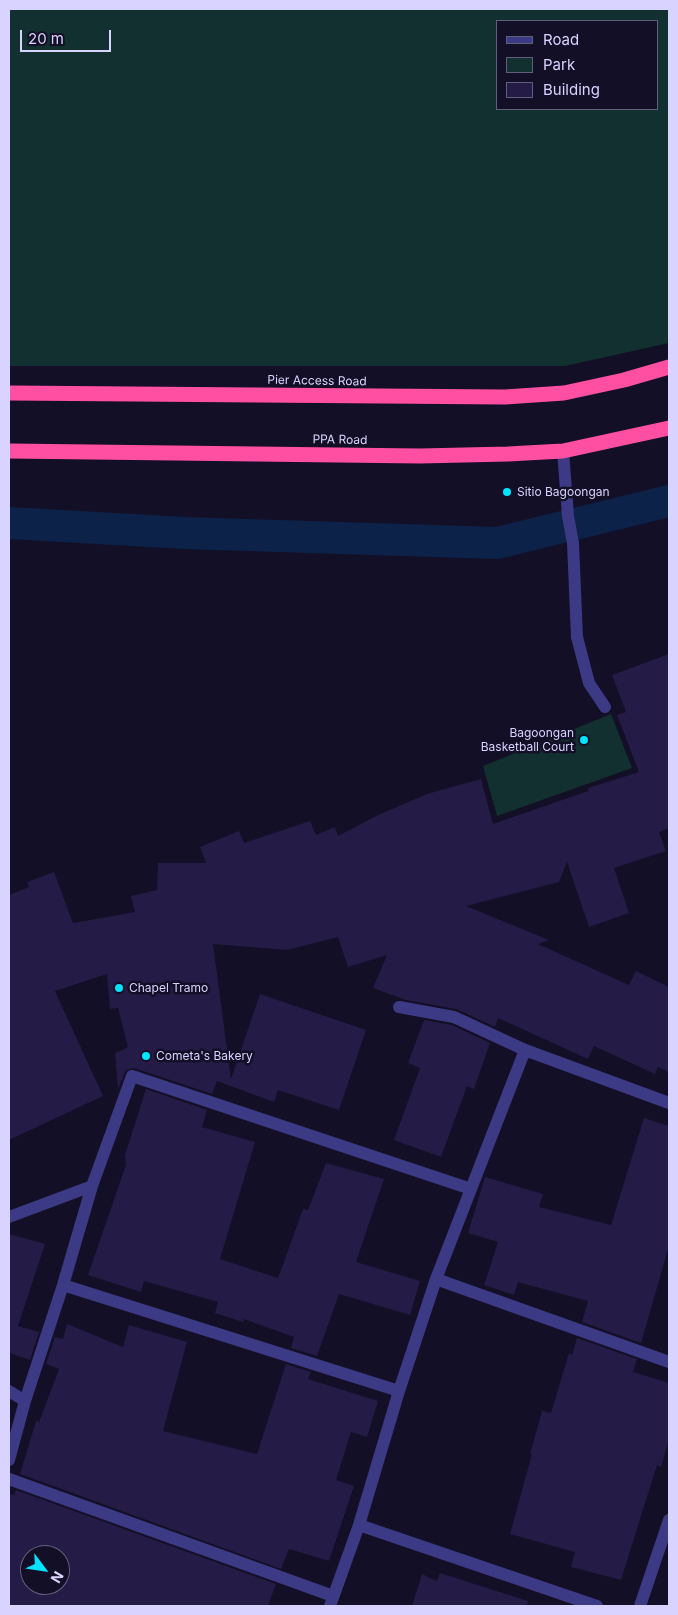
<!DOCTYPE html>
<style>
body{margin:0}
#map{position:relative;width:678px;height:1615px;overflow:hidden;background:#130f26;font-family:Inter,sans-serif}
canvas{display:block}
.frame{position:absolute;inset:0;border:10px solid #d9d4ff;pointer-events:none}
.legend{position:absolute;left:496px;top:20px;width:162px;height:90px;box-sizing:border-box;background:#130f26;border:1px solid #625e7d;margin:0;padding:6px 9px;list-style:none;font-size:15px;color:#d9d4ff}
.legend li{display:flex;align-items:center;gap:10px;height:25px}
.legend b{width:25px;border:1px solid #625e7d}
.north{position:absolute;left:20px;top:1545px;width:50px;height:50px;box-sizing:border-box;background:#130f26;border:1px solid #625e7d;border-radius:50%;rotate:121deg;font-size:14px;font-weight:700;line-height:20px;text-align:center;color:#d9d4ff}
.north::after{content:'';display:block;margin:auto;width:18px;height:22px;background:#00e5ff;clip-path:polygon(50% 0,100% 100%,50% 72%,0 100%)}
.scale{position:absolute;left:20px;top:30px;width:91px;height:22px;box-sizing:border-box;border:2px solid #d9d4ff;border-top:0;padding-left:6px;font-size:15px;line-height:18px;white-space:nowrap;color:#d9d4ff;-webkit-text-stroke:4px #130f26;paint-order:stroke}
</style>
<div id="map">
<canvas width="678" height="1615"></canvas>
<div class="frame"></div>
<ul class="legend">
<li><b style="height:6px;background:#3d3a85"></b>Road</li>
<li><b style="height:14px;background:#12302f"></b>Park</li>
<li><b style="height:14px;background:#241b47"></b>Building</li>
</ul>
<div class="north">N</div>
<div class="scale">20 m</div>
</div>
<script>
const ctx = document.querySelector('canvas').getContext('2d');
ctx.lineJoin = 'round';
function paint(path, color) { ctx.fillStyle = color; ctx.fill(path, 'evenodd'); }
function trace(path, color, width, dash) { ctx.strokeStyle = color; ctx.lineWidth = width; ctx.lineCap = dash ? 'butt' : 'round'; ctx.setLineDash(dash || []); ctx.stroke(path); }
function label(font, color, halo, rows, align = 'center') {
  ctx.font = font + ' Inter,sans-serif'; ctx.lineWidth = 5; ctx.setLineDash([]); ctx.textBaseline = 'middle'; ctx.strokeStyle = halo; ctx.fillStyle = color; for (const [text, x, y, turn = 0] of rows) {
    ctx.save(); ctx.translate(x, y); ctx.rotate((+turn || 0) * Math.PI / 180); ctx.textAlign = isNaN(turn) ? turn : align; if (halo) ctx.strokeText(text, 0, 0); ctx.fillText(text, 0, 0); ctx.restore();
  }
}
const green = new Path2D(`
 M 9,9 L 669,9 L 669,343 L 565,366 L 9,366 ZM 497,21 L 657,21 L 657,109 L 497,109 Z
 M 611,714 L 632,768 L 497,816 L 483,766 Z`);
const canal = new Path2D(`
 M 9,523 L 185,533 L 497,543 L 669,501`);
const building = new Path2D(`
 M 669,654 L 669,828 L 659,832 L 666,851 L 614,868 L 629,913 L 589,927 L 567,862 L 559,882 L 466,906 L 549,940 L 538,944 L 629,985 L 636,971 L 669,987 L 669,1072 L 658,1067 L 655,1074 L 594,1046 L 588,1059 L 498,1018 L 495,1027 L 456,1009 L 406,1000 L 373,988 L 387,955 L 348,967 L 338,937 L 287,950 L 213,944 L 231,1079 L 260,994 L 366,1030 L 339,1110 L 278,1090 L 274,1102 L 217,1081 L 212,1094 L 134,1068 L 126,1070 L 118,1089 L 115,1053 L 128,1047 L 118,1008 L 110,1009 L 107,974 L 55,991 L 103,1096 L 9,1140 L 9,895 L 29,887 L 27,882 L 54,872 L 73,923 L 135,912 L 131,896 L 157,890 L 158,863 L 206,863 L 200,847 L 239,831 L 244,843 L 310,821 L 316,835 L 335,827 L 338,836 L 378,815 L 427,794 L 481,779 L 493,824 L 588,791 L 588,788 L 639,772 L 617,715 L 626,712 L 612,675 Z
 M 424,1020 L 452,1025 L 490,1043 L 474,1089 L 467,1086 L 441,1157 L 394,1140 L 420,1068 L 408,1063 Z
 M 146,1089 L 207,1110 L 202,1127 L 255,1142 L 220,1259 L 278,1278 L 303,1209 L 308,1210 L 326,1163 L 384,1179 L 356,1262 L 420,1281 L 410,1315 L 339,1294 L 317,1356 L 291,1348 L 294,1337 L 244,1319 L 243,1322 L 215,1313 L 218,1302 L 144,1281 L 141,1292 L 88,1275 L 126,1165 L 125,1155 Z
 M 644,1118 L 669,1126 L 669,1246 L 641,1343 L 582,1322 L 588,1301 L 518,1282 L 514,1295 L 484,1285 L 498,1242 L 468,1233 L 485,1177 L 543,1194 L 539,1207 L 611,1225 Z
 M 9,1234 L 45,1244 L 18,1326 L 39,1332 L 30,1360 L 9,1353 Z
 M 67,1324 L 123,1347 L 129,1325 L 187,1342 L 163,1431 L 257,1454 L 286,1364 L 311,1372 L 308,1379 L 378,1401 L 367,1437 L 351,1432 L 336,1480 L 354,1486 L 329,1561 L 289,1549 L 281,1569 L 20,1474 L 36,1421 L 39,1422 L 59,1369 L 46,1364 L 55,1337 L 63,1339 Z
 M 577,1338 L 637,1359 L 633,1372 L 669,1383 L 669,1440 L 661,1467 L 657,1465 L 621,1580 L 571,1567 L 575,1552 L 510,1534 L 532,1454 L 530,1454 L 542,1411 L 551,1413 L 569,1353 L 572,1355 Z
 M 16,1490 L 276,1584 L 268,1606 L 9,1606 L 9,1494 L 14,1495 ZM 30,1555 L 60,1555 L 60,1585 L 30,1585 Z
 M 440,1573 L 528,1601 L 527,1606 L 412,1606 L 422,1574 L 437,1581 Z`);
const minor = new Path2D(`
 M 563,451 L 568,516 L 573,543 L 577,637 L 589,683 L 605,707
 M 399,1007 L 454,1017 L 525,1050 L 669,1103
 M 9,1217 L 92,1186
 M 436,1279 L 669,1362
 M 63,1285 L 399,1391
 M 9,1391 L 25,1401
 M 9,1460 L 25,1401 L 63,1285 L 92,1186 L 132,1076 L 471,1189
 M 9,1479 L 333,1596
 M 359,1525 L 597,1606
 M 330,1606 L 359,1525 L 399,1391 L 436,1279 L 525,1050
 M 640,1606 L 669,1520`);
const highway = new Path2D(`
 M 9,393 L 505,397 L 564,393 L 624,380 L 669,367
 M 9,451 L 420,456 L 508,454 L 563,451 L 669,428`);
const markers = [
 [507,492,5,"#00e5ff"],
 [584,740,5,"#00e5ff"],
 [119,988,5,"#00e5ff"],
 [146,1056,5,"#00e5ff"]
];
const streetNames = [
 ["Pier Access Road",317,381,1],
 ["PPA Road",340,440,1]
];
const poiNames = [
 ["Sitio Bagoongan",517,492],
 ["Bagoongan",574,733,"right"],
 ["Basketball Court",574,747,"right"],
 ["Chapel Tramo",129,988],
 ["Cometa's Bakery",156,1056]
];
paint(green, '#12302f');
trace(canal, '#0c2248', 32);
paint(building, '#241b47');
trace(minor, '#3d3a85', 12);
trace(highway, '#ff4fa3', 15);
for (const [x, y, r, color] of markers) { const dot = new Path2D(); dot.arc(x, y, r, 0, 2 * Math.PI); ctx.fillStyle = color; ctx.fill(dot); trace(dot, '#130f26', 2); }
label('12px', '#d9d4ff', '#130f26', streetNames);
label('12px', '#d9d4ff', '#130f26', poiNames, 'left');
</script>
